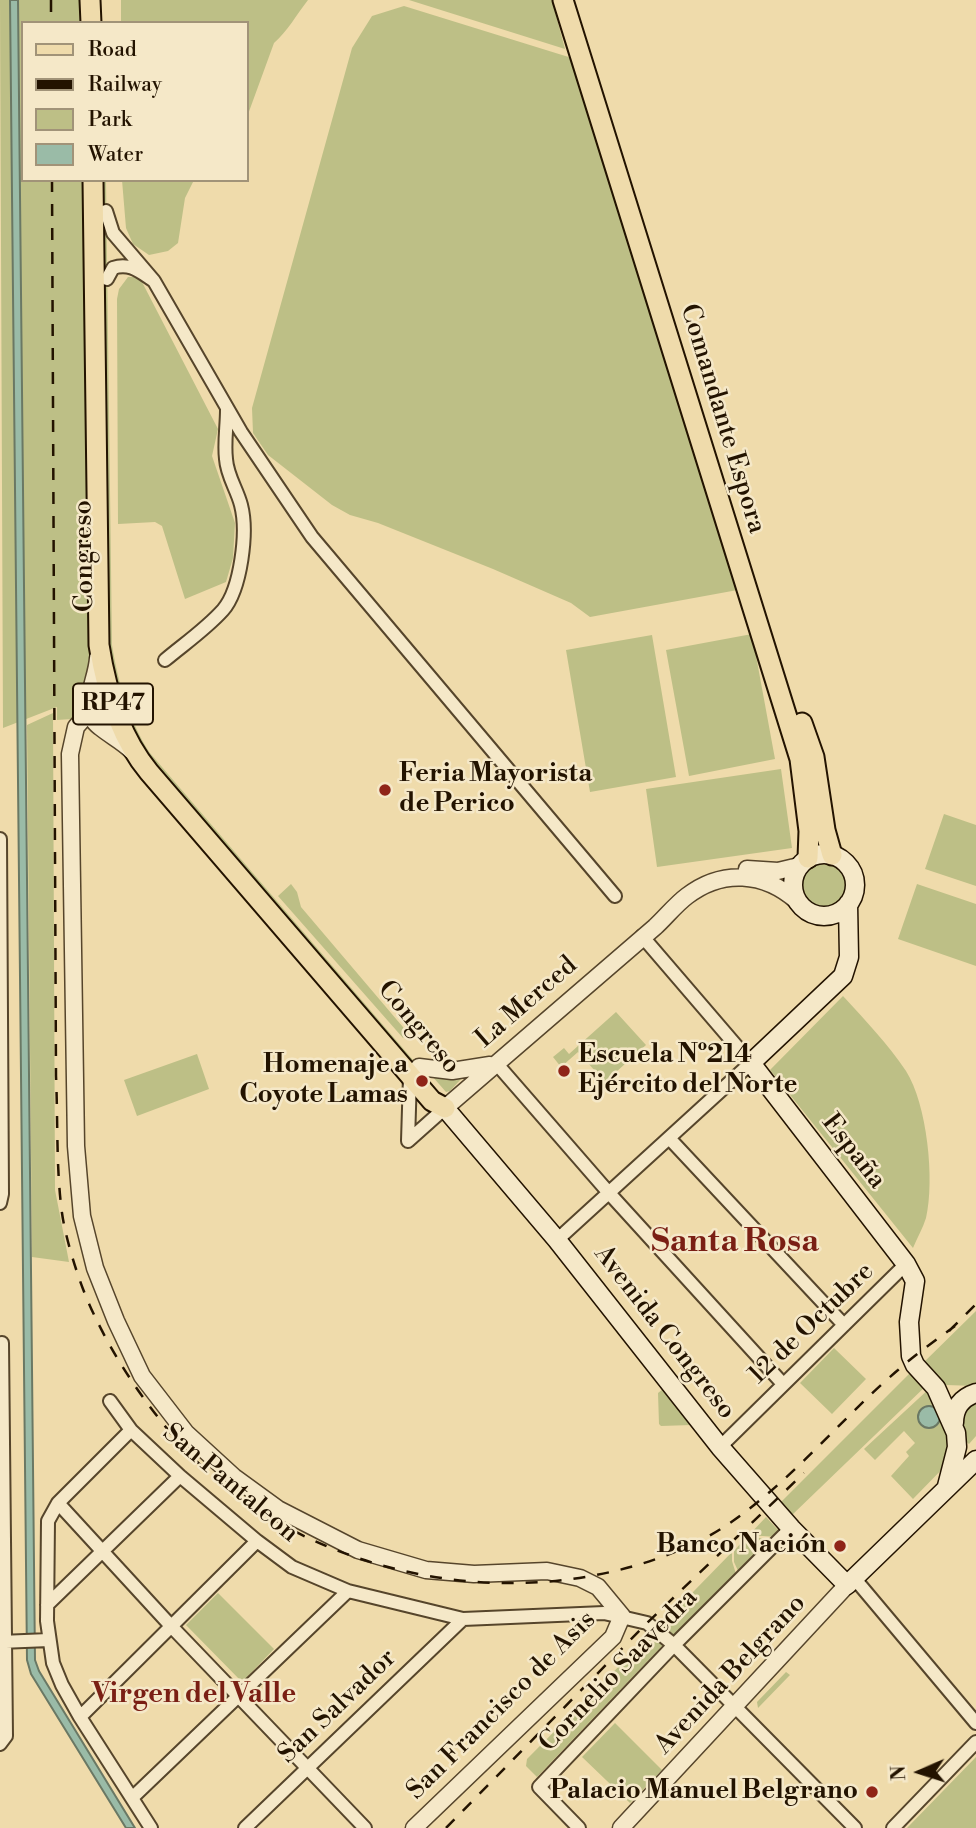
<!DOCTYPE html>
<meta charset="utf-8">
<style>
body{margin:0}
#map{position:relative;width:976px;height:1828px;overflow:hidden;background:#efdbab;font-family:"Libre Bodoni",serif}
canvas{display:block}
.legend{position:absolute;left:21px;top:21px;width:228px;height:161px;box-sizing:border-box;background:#f5e8c8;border:2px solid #a19378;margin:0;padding:9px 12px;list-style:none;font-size:21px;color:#231300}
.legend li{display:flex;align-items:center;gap:14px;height:35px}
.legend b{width:35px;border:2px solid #a19378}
.north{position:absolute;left:885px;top:1737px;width:70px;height:70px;-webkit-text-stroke:5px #f5e8c8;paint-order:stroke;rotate:267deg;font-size:19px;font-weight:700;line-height:28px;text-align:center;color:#231300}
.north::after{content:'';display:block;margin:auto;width:24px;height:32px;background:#231300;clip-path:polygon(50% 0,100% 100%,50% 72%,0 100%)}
</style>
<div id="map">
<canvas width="976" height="1828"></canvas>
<ul class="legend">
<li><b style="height:9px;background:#efdbab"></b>Road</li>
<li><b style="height:9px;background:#231300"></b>Railway</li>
<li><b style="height:19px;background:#bdbf86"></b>Park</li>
<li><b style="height:19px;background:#9abba7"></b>Water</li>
</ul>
<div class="north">N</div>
</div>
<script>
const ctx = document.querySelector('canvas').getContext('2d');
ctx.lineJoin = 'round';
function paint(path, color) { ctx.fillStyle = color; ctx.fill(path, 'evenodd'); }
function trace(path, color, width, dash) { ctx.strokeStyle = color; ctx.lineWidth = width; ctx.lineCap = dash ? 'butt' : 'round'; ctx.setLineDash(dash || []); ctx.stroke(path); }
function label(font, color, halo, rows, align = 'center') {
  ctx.font = font + ' "Libre Bodoni",serif'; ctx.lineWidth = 5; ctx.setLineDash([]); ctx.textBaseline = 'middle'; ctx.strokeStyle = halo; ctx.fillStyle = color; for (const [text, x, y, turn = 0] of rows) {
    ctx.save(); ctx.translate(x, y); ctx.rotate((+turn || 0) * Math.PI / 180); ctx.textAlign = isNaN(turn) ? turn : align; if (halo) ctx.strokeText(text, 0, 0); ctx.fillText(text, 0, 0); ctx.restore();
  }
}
const green = new Path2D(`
 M 0,0 L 87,0 L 88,23 L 23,23 L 23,180 L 90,180 L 98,648 L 88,718 L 57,720 L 57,707 L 3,728 Z
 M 121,0 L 308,0 C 297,14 287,32 274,43 L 247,117 L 247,23 L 121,23 Z
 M 409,0 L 552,0 L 565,49 Z
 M 404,6 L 575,59 L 743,589 L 590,617 L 571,603 L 493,569 L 378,523 L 350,515 L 332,505 L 268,455 L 253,433 L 252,408 L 352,48 L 372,16 Z
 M 93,180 L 106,180 L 112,645 C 118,682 129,721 150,753 L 419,1067 L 410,1076 L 140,761 L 104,674 Z
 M 122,180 L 194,180 L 185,198 L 178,243 L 168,251 L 149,255 L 133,244 L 126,228 Z
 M 128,277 L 136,277 L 142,282 L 218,429 L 212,456 L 235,523 L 233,558 L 226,582 L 185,599 L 162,526 L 155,522 L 118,524 L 117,299 L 119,289 Z
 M 752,634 L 775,759 L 689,776 L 666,650 Z
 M 652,635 L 676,777 L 590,792 L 566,650 Z
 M 53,713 L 55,1190 L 69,1262 L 32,1257 L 27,725 Z
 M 781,769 L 792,848 L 657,867 L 646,789 Z
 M 944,814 L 976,825 L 976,886 L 925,869 Z
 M797 886a26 26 0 1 1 52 0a26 26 0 1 1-52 0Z
 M 291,884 L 297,892 L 301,907 L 408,1033 L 403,1038 L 278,896 Z
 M 917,884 L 976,904 L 976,966 L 898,939 Z
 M 843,996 C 865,1020 888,1044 906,1071 C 927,1104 935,1180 926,1218 C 923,1228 917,1238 913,1248 L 770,1070 Z
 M 616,1012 L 646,1045 L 605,1082 L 578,1052 L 561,1067 L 553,1057 L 564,1048 L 569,1054 Z
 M 197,1054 L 209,1089 L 137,1116 L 124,1080 Z
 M 432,1076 L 460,1077 L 461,1079 L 450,1091 L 446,1092 Z
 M 976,1311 L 976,1386 L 946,1385 L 921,1365 Z
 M 834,1348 L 866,1379 L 832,1414 L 800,1383 Z
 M 915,1368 L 929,1383 L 792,1515 L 780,1503 Z
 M 931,1387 L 950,1423 L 950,1461 L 913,1499 L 891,1476 L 909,1456 L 906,1452 L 915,1443 L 904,1431 L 875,1460 L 864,1449 Z
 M 663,1389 L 691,1425 L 661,1426 L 659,1424 L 658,1393 Z
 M 976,1395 L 976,1436 L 969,1444 L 962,1438 L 957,1413 Z
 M 766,1517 L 778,1530 L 776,1537 L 749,1535 Z
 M 747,1536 L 772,1540 L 739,1573 L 734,1562 L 734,1551 Z
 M 732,1552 L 732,1561 L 736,1574 L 672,1637 L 656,1630 Z
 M 218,1593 L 274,1649 L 242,1682 L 186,1625 Z
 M 646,1639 L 656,1640 L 663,1645 L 537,1777 L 526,1766 L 527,1759 Z
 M 786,1672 L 790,1675 L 758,1708 L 757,1702 Z
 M 615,1723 L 662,1770 L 630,1803 L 582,1757 Z
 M 976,1757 L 976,1828 L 907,1828 Z`);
const water = new Path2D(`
 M 10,0 L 18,0 L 35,1660 L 39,1671 L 135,1828 L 126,1828 L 31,1674 L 27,1660 Z
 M918 1417a11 11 0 1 1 22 0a11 11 0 1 1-22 0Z`);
const minor = new Path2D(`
 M 106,211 L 113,233 L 154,281 C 140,272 130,262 113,268 L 107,279
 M 154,281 L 241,432 L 312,537 L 615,896
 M 165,660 C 184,644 206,629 223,610 C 241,589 248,532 241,505 C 237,489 227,476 226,459 C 224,443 227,426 227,410
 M 0,839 L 2,1194 L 0,1203
 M 496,1063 L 609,1193 L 783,1384
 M 669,1138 L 844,1325
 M 408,1141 L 410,1076
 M 408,1141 L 445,1108
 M 557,1240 L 751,1063 L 642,936
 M 110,1401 L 131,1430 L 180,1476 L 257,1541 L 292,1567 L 348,1591 L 463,1619 L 604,1613 L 647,1623 L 674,1645 L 855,1828
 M 131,1430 L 58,1503 L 48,1521 L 47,1621 L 53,1663 L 62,1685 L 80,1717 L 151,1828
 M 720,1447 L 906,1264
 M 58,1503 L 171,1626 L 365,1828
 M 855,1579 L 976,1723
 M 47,1605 L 180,1476
 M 0,1642 L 49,1640
 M 80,1717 L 257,1541
 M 0,1744 L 6,1736 L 2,1343
 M 132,1798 L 348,1591
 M 245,1828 L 463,1619
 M 579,1828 L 539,1787 L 674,1645 L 791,1528
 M 893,1828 L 976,1742`);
const tertiary = new Path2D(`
 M 98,658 C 97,681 77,710 100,727 C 111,736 122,741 132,751
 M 89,712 L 76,727 L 70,754 L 76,1146 L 82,1216 L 95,1268 L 116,1321 L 142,1376 L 186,1433 L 234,1477 L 278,1509 L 358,1550 L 426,1570 L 474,1574 L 547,1571 L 580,1578 L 598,1587 L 622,1616 L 613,1637 L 414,1828
 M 747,869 L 778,871 L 799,866
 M 419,1067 L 452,1071 L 490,1065
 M 445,1108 L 655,927 C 666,917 675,905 687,896 C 722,869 764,872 797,901
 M 621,1828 L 847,1585`);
const secondary = new Path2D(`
 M793 885a31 31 0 1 1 62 0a31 31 0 1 1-62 0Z
 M 848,904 L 849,957 L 843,976 L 751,1063 L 906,1264 L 915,1281 L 909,1322 L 911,1356 L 915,1365 L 936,1388 L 956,1433 L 957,1447 L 947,1486
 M 445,1108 L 557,1240 L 720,1447 L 791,1528 L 847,1585 L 976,1460
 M 954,1423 C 954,1408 961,1398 976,1393`);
const primary = new Path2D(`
 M 90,0 L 91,23
 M 563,0 L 800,759 L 809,831 L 808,858
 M 93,180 L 99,645 C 106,690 120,737 149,772 L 432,1101 L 445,1108
 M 802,723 L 814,757 L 825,830 L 832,855`);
const rail = new Path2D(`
 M 51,0 L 51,23
 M 52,180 L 56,1076 C 58,1122 56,1168 62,1213 C 65,1235 75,1268 83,1289 C 111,1362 177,1455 242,1500 C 371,1589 545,1610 689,1546 C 768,1511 833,1425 898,1370 C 916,1354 936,1340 955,1326
 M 949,1331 L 976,1304
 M 446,1828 L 647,1623 L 804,1473`);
const markers = [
 [385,790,7,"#8f2418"],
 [564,1071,7,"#8f2418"],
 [422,1081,7,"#8f2418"],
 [840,1546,7,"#8f2418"],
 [872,1792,7,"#8f2418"]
];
const shields = [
 [113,704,80]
];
const shieldNames = [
 ["RP47",113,704]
];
const streetNames = [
 ["Comandante Espora",722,419,73],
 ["Congreso",85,556,-91],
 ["La Merced",527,1003,-41],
 ["Congreso",418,1028,50],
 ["España",853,1152,52],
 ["12 de Octubre",812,1324,-44],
 ["Avenida Congreso",664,1333,52],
 ["San Pantaleon",230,1484,40],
 ["Cornelio Saavedra",619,1671,-46],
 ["Avenida Belgrano",731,1675,-47],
 ["San Francisco de Asis",502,1706,-45],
 ["San Salvador",338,1707,-44]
];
const poiNames = [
 ["Feria Mayorista",399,775,"left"],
 ["de Perico",399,805,"left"],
 ["Escuela Nº214",578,1056,"left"],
 ["Ejército del Norte",578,1086,"left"],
 ["Homenaje a",408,1066],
 ["Coyote Lamas",408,1096],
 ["Banco Nación",826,1546],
 ["Palacio Manuel Belgrano",858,1792]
];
const neighbourhoodNames = [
 ["Virgen del Valle",194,1695]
];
const districtNames = [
 ["Santa Rosa",735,1243]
];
paint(green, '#bdbf86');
paint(water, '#9abba7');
trace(water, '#6a7864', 2);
trace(minor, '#56452b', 16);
trace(tertiary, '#56452b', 19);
trace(secondary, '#231300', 21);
trace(primary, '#231300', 23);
trace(minor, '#f5e8c8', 12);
trace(tertiary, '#f5e8c8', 16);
trace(secondary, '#f5e8c8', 18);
trace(primary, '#efdbab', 19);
trace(rail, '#231300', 2.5, [12, 12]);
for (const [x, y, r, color] of markers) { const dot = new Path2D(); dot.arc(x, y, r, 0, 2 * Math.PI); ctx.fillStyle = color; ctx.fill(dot); trace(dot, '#f5e8c8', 2.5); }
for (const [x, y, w] of shields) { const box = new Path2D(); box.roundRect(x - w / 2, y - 20.5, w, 41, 5); ctx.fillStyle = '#f5e8c8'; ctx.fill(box); trace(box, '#231300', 2); }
label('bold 24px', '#231300', null, shieldNames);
label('26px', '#231300', '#f5e8c8', streetNames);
label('bold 26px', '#231300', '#f5e8c8', poiNames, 'right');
label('bold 28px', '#7a1f14', '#f5e8c8', neighbourhoodNames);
label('bold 33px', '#7a1f14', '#f5e8c8', districtNames);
</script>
